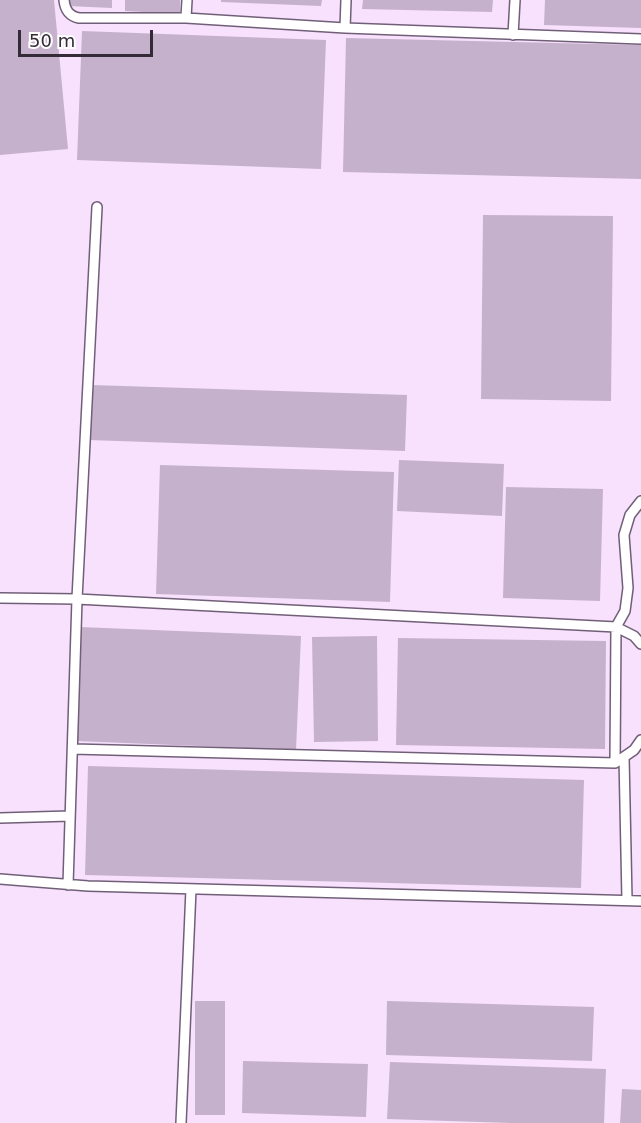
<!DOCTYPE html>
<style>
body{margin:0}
#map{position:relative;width:641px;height:1123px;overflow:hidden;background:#f9ecfd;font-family:"DejaVu Sans",sans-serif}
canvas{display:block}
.scale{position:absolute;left:18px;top:30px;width:135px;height:27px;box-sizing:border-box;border:3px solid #332b36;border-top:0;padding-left:8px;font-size:18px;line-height:21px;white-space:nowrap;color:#332b36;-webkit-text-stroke:4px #fefefe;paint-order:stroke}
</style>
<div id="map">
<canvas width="641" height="1123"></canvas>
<div class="scale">50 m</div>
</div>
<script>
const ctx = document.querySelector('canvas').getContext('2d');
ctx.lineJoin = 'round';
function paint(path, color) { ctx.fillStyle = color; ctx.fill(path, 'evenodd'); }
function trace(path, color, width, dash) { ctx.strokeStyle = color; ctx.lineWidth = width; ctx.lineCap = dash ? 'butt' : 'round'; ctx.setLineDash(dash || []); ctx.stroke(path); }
const built = new Path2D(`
 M 0,0 L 641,0 L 641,1123 L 0,1123 Z`);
const building = new Path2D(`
 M 0,0 L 54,0 L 68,149 L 0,155 Z
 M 68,0 L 112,0 L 112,8 L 68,6 Z
 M 125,0 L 180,0 L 180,14 L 125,11 Z
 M 221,0 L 322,0 L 321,6 L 221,2 Z
 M 363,0 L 493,0 L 492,12 L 362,9 Z
 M 545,0 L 641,0 L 641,28 L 544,25 Z
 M 82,31 L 326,40 L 321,169 L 77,160 Z
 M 346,38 L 641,45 L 641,179 L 343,172 Z
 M 483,215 L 613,216 L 611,401 L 481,399 Z
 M 91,385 L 407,395 L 405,451 L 89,440 Z
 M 399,460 L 504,464 L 502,516 L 397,511 Z
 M 160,465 L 394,472 L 390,602 L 156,594 Z
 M 506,487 L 603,489 L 600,601 L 503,598 Z
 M 80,627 L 301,636 L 296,750 L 76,741 Z
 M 377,636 L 378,741 L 314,742 L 312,637 Z
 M 398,638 L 606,641 L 605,749 L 396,745 Z
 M 88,766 L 584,780 L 581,888 L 85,875 Z
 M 195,1001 L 225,1001 L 225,1115 L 195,1115 Z
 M 387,1001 L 594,1007 L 592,1061 L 386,1055 Z
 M 243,1061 L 368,1064 L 366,1117 L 242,1113 Z
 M 390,1062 L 606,1069 L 604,1123 L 511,1123 L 387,1119 Z
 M 622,1089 L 641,1090 L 641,1123 L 620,1123 Z`);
const service = new Path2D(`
 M 64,0 C 65,10 69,16 79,18 L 186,18 L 345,28 L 641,39
 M 186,18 L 187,0
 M 345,28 L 346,0
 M 513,35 L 515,0
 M 0,598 L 77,599 L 616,627 L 634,636 L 641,644
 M 73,749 L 615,763 L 634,750 L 641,740
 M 624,757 L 627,900
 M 615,763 L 616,627 L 625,611 L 628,588 L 624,535 L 630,515 L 641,501
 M 0,818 L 70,816
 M 0,879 L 88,886 L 641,901
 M 68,885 L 77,599 L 97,207
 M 181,1123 L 191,889`);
paint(built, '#f7e1fd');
paint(building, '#c6b1cc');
trace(service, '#715f77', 12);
trace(service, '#fff', 9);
</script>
